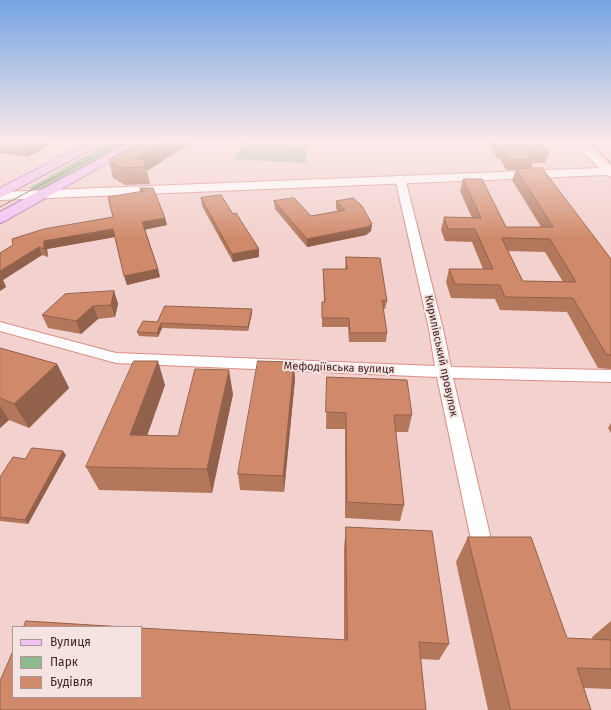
<!DOCTYPE html>
<meta charset="utf-8">
<style>
body{margin:0}
#map{position:relative;width:611px;height:710px;overflow:hidden;background:#f3d1ce;font-family:"Fira Sans",sans-serif}
canvas{display:block}
.legend{position:absolute;left:12px;top:626px;width:130px;height:72px;box-sizing:border-box;background:#f5e3e1;border:1px solid #ae9694;margin:0;padding:5px 7px;list-style:none;font-size:12px;color:#432321}
.legend li{display:flex;align-items:center;gap:8px;height:20px}
.legend b{width:20px;border:1px solid #ae9694}
</style>
<div id="map">
<canvas width="611" height="710"></canvas>
<ul class="legend">
<li><b style="height:5px;background:#f2c2f6"></b>Вулиця</li>
<li><b style="height:11px;background:#8fb98e"></b>Парк</li>
<li><b style="height:11px;background:#d08a6b"></b>Будівля</li>
</ul>
</div>
<script>
const ctx = document.querySelector('canvas').getContext('2d');
ctx.lineJoin = 'round';
function paint(path, color) { ctx.fillStyle = color; ctx.fill(path, 'evenodd'); }
function trace(path, color, width, dash) { ctx.strokeStyle = color; ctx.lineWidth = width; ctx.lineCap = dash ? 'butt' : 'round'; ctx.setLineDash(dash || []); ctx.stroke(path); }
function label(font, color, halo, rows, align = 'center') {
  ctx.font = font + ' "Fira Sans",sans-serif'; ctx.lineWidth = 4; ctx.setLineDash([]); ctx.textBaseline = 'middle'; ctx.strokeStyle = halo; ctx.fillStyle = color; for (const [text, x, y, turn = 0] of rows) {
    ctx.save(); ctx.translate(x, y); ctx.rotate((+turn || 0) * Math.PI / 180); ctx.textAlign = isNaN(turn) ? turn : align; if (halo) ctx.strokeText(text, 0, 0); ctx.fillText(text, 0, 0); ctx.restore();
  }
}
const green = new Path2D(`
 M 114,140 L 135,140 L 45,189 L 37,191 L 29,188 Z
 M 272,143 L 306,146 L 306,163 L 233,159 L 243,144 Z`);
const street = new Path2D(`
 M 400,175 L 405,178 L 443,329 L 451,367 L 611,370 L 611,382 L 453,378 L 490,535 L 487,542 L 480,545 L 473,542 L 470,535 L 437,377 L 116,363 L 0,331 L 0,322 L 116,353 L 435,366 L 429,329 L 395,178 Z`);
const secondary = new Path2D(`
 M 572,140 L 584,140 L 611,166 L 611,177 L 606,175 L 0,200 L 0,192 L 599,168 Z`);
const primary = new Path2D(`
 M 94,140 L 109,140 L 0,198 L 0,188 Z
 M 134,140 L 148,140 L 5,221 L 0,223 L 0,212 Z`);
const tram = new Path2D(`
 M 588,140 L 611,163
 M 0,207 L 124,140`);
const wall = new Path2D(`
 M 0,140 L 60,140 L 27,157 L 0,153 Z
 M 144,140 L 147,171 L 150,184 L 125,185 L 113,178 L 109,160 Z
 M 486,140 L 538,140 L 549,153 L 545,163 L 533,163 L 531,169 L 611,259 L 611,369 L 598,368 L 567,312 L 500,310 L 495,299 L 451,298 L 446,282 L 449,269 L 483,269 L 472,242 L 445,241 L 441,230 L 444,217 L 472,218 L 460,191 L 463,179 L 506,227 L 541,227 L 512,180 L 516,170 L 506,170 L 500,159 L 498,159 ZM 508,251 L 545,252 L 563,282 L 523,281 Z
 M 140,188 L 153,188 L 165,218 L 167,225 L 145,229 L 158,269 L 160,277 L 127,285 L 115,237 L 47,249 L 48,257 L 42,255 L 3,280 L 6,287 L 0,291 L 0,253 L 113,217 L 140,192 Z
 M 201,198 L 259,257 L 233,262 L 202,206 Z
 M 274,201 L 311,216 L 338,211 L 336,209 L 336,201 L 372,224 L 371,231 L 366,235 L 307,247 L 275,209 Z
 M 346,257 L 387,301 L 385,309 L 383,309 L 387,333 L 386,342 L 349,342 L 348,327 L 322,327 L 322,302 L 324,302 L 323,269 L 345,269 Z
 M 114,291 L 118,304 L 115,317 L 98,319 L 81,334 L 48,328 L 42,315 Z
 M 252,309 L 252,313 L 248,331 L 162,328 L 158,337 L 139,336 L 137,332 L 157,322 Z
 M 0,348 L 57,364 L 69,388 L 29,428 L 9,420 L 0,428 Z
 M 327,377 L 412,415 L 408,432 L 396,432 L 404,505 L 400,521 L 345,518 L 345,429 L 326,429 Z
 M 295,379 L 284,492 L 240,490 L 238,474 Z
 M 165,385 L 147,435 L 178,436 L 233,394 L 212,493 L 99,490 L 86,467 Z
 M 611,423 L 611,433 L 608,428 Z
 M 66,455 L 28,524 L 0,521 L 0,477 Z
 M 346,527 L 449,644 L 439,660 L 421,659 L 344,640 L 344,548 Z
 M 468,537 L 567,638 L 593,640 L 592,637 L 611,621 L 611,689 L 584,688 L 591,710 L 488,710 L 456,562 Z`);
const shadedWall = new Path2D(`
 M 21,140 L 60,140 L 27,157 Z
 M 166,140 L 195,140 L 147,171 L 146,167 L 134,159 Z
 M 165,218 L 167,225 L 144,230 L 142,222 Z
 M 372,224 L 371,231 L 366,235 L 307,247 L 307,239 Z
 M 113,229 L 115,237 L 47,249 L 48,257 L 44,249 L 44,241 Z
 M 39,247 L 42,255 L 3,280 L 6,287 L 0,291 L 0,271 Z
 M 259,249 L 259,257 L 233,262 L 232,254 Z
 M 158,269 L 160,277 L 127,285 L 124,276 Z
 M 114,291 L 118,304 L 115,317 L 111,305 Z
 M 93,306 L 98,319 L 81,334 L 76,321 Z
 M 252,309 L 252,313 L 248,331 L 248,327 Z
 M 161,323 L 162,328 L 158,337 L 157,333 Z
 M 158,361 L 165,385 L 139,459 L 130,435 Z
 M 294,362 L 295,379 L 284,492 L 283,476 Z
 M 57,364 L 69,388 L 29,428 L 14,404 Z
 M 229,370 L 233,394 L 212,493 L 207,469 Z
 M 0,406 L 9,420 L 0,428 Z
 M 63,451 L 66,455 L 28,524 L 25,520 Z`);
const building = new Path2D(`
 M 144,140 L 166,140 L 134,159 L 143,159 L 146,167 L 121,168 L 109,160 Z
 M 494,140 L 538,140 L 549,153 L 529,152 L 534,159 L 509,160 L 502,149 L 500,149 Z
 M 542,168 L 611,259 L 611,355 L 606,354 L 573,298 L 505,297 L 500,285 L 455,284 L 449,269 L 493,269 L 475,229 L 448,229 L 444,217 L 481,218 L 463,179 L 482,179 L 506,227 L 553,227 L 516,169 ZM 502,238 L 550,239 L 576,282 L 523,281 Z
 M 140,188 L 153,188 L 165,218 L 142,222 L 158,269 L 124,276 L 113,229 L 44,241 L 44,249 L 39,247 L 0,271 L 0,253 L 13,245 L 12,239 L 44,229 L 113,217 L 108,197 L 144,191 Z
 M 221,195 L 233,214 L 236,213 L 259,249 L 232,254 L 201,198 Z
 M 294,198 L 311,216 L 345,210 L 336,201 L 353,198 L 362,206 L 372,224 L 367,227 L 307,239 L 274,201 Z
 M 346,257 L 380,258 L 387,301 L 382,300 L 387,333 L 350,333 L 349,318 L 322,318 L 322,302 L 325,302 L 323,269 L 347,269 Z
 M 114,291 L 111,305 L 93,306 L 76,321 L 42,315 L 65,294 Z
 M 165,306 L 252,309 L 248,327 L 161,323 L 157,333 L 137,332 L 143,321 L 157,322 Z
 M 0,348 L 57,364 L 14,404 L 0,398 Z
 M 134,361 L 158,361 L 130,435 L 178,436 L 195,369 L 229,370 L 207,469 L 86,467 Z
 M 258,361 L 294,362 L 283,476 L 238,474 Z
 M 327,377 L 407,380 L 412,415 L 394,415 L 404,505 L 347,502 L 346,413 L 326,412 Z
 M 32,448 L 63,451 L 25,520 L 0,517 L 0,477 L 13,457 L 25,459 Z
 M 346,527 L 432,531 L 449,644 L 419,642 L 426,710 L 0,710 L 0,681 L 13,651 L 13,697 L 141,697 L 141,628 L 347,640 Z
 M 468,537 L 531,537 L 567,638 L 611,640 L 611,669 L 577,668 L 591,710 L 511,710 Z
 M 26,621 L 124,627 L 24,627 Z`);
const streetNames = [
 ["Кирилівський провулок",441,356,78],
 ["Мефодіївська вулиця",339,368,2]
];
paint(green, '#8fb98e');
trace(street, '#db8d87', 2);
trace(secondary, '#db8d87', 2);
trace(primary, '#b070a8', 2);
paint(street, '#fff');
paint(secondary, '#fff');
paint(primary, '#f2c2f6');
trace(tram, '#83625f', 1);
paint(wall, '#b3775c');
paint(shadedWall, '#92614b');
paint(building, '#d08a6b');
trace(building, '#92614b', 1);
const sky = ctx.createLinearGradient(0, 0, 0, 239);
sky.addColorStop(0, '#75a4e3');
sky.addColorStop(0.59, '#faeae9');
sky.addColorStop(1, '#faeae900');
ctx.fillStyle = sky;
ctx.fillRect(0, 0, 611, 239);
label('11px', '#432321', '#f5e3e1', streetNames);
</script>
